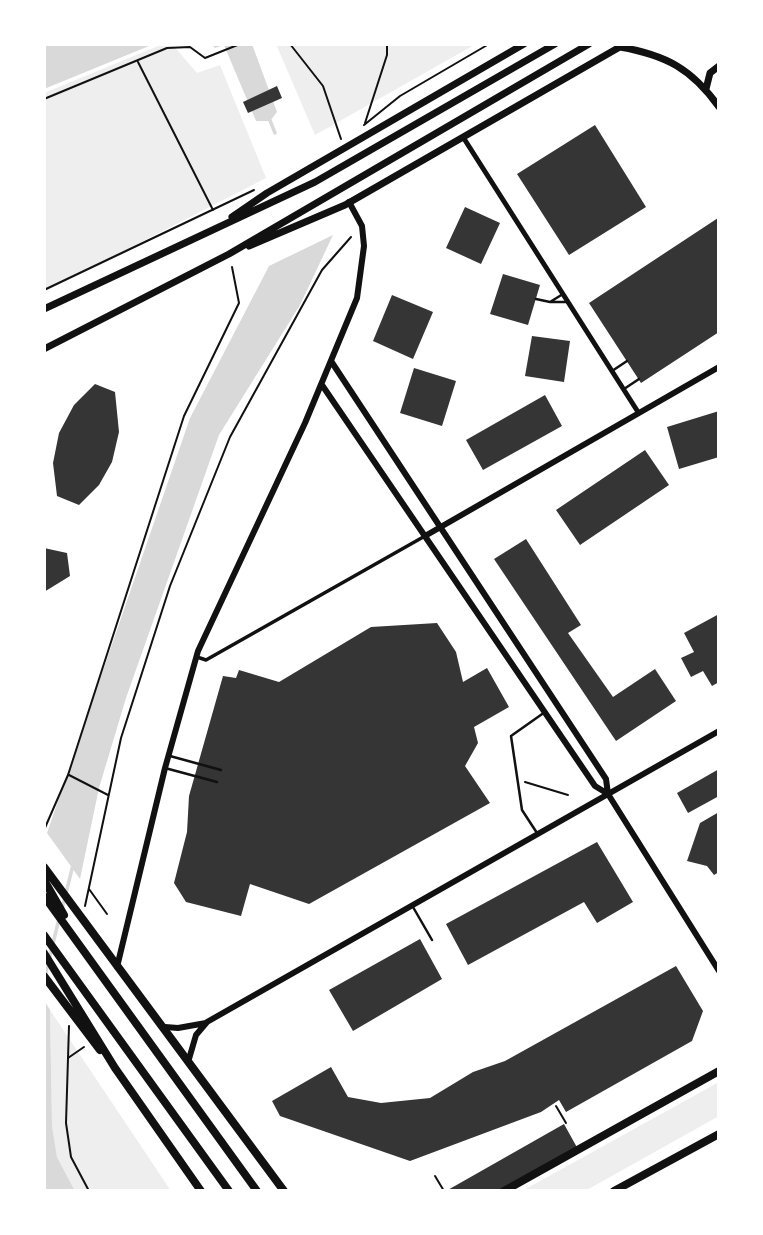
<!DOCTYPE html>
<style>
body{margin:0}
#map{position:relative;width:763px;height:1235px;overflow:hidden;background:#fff;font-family:"IBM Plex Sans",sans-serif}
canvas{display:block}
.frame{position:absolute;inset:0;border:46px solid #fff;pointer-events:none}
</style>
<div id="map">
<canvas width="763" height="1235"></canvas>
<div class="frame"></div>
</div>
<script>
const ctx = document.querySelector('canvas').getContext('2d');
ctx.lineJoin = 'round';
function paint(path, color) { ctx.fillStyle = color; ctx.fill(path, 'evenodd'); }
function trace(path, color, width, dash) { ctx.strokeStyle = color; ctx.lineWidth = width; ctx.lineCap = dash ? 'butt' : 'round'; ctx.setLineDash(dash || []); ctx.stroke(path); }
const green = new Path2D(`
 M 163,44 L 172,44 L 197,73 L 220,65 L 266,178 L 44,292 L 44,93 Z
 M 276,44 L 476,44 L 315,135 Z
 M 50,1010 L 171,1191 L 75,1191 L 57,1157 L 52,1126 Z
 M 719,1082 L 719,1116 L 585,1191 L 522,1191 Z`);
const water = new Path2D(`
 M 44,44 L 154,44 L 44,89 Z
 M 211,44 L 252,44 L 277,112 L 270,121 L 256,121 L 224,45 L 215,48 Z
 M 333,235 L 300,305 L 219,435 L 126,698 L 99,788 L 80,879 L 47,833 L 190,418 L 269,266 Z
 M 44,1000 L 50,1010 L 52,1126 L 57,1157 L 75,1191 L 44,1191 Z`);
const stream = new Path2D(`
 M 269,118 L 275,133
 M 62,909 L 73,865
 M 45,976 L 59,919`);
const building = new Path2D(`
 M 277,86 L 282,98 L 248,113 L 243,102 Z
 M 595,125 L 646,207 L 569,255 L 517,174 Z
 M 465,207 L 500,223 L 481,264 L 446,248 Z
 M 718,218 L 719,332 L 641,383 L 589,303 Z
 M 503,274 L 540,285 L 528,325 L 490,314 Z
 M 392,295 L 433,312 L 413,359 L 373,341 Z
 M 532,336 L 570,341 L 564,382 L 525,376 Z
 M 414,368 L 456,381 L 442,426 L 400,413 Z
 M 95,384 L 115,392 L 119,432 L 112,462 L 99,485 L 79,505 L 57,496 L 53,463 L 59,433 L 74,405 Z
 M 545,395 L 562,426 L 483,470 L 466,440 Z
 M 719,411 L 719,457 L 679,469 L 667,427 Z
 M 645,450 L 669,485 L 580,545 L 556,510 Z
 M 526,539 L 581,625 L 568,633 L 613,697 L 655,669 L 676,701 L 616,741 L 494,559 Z
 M 44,548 L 67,553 L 70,576 L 44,592 Z
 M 719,614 L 719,682 L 712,686 L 703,671 L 691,677 L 681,658 L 694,652 L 684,633 Z
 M 437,623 L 456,652 L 463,682 L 487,668 L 509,707 L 474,727 L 478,743 L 465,766 L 490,803 L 309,904 L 250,884 L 241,916 L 186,902 L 174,883 L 187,832 L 189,796 L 223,676 L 236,678 L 239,670 L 279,682 L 371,627 Z
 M 719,769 L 719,796 L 688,813 L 677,793 Z
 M 719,812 L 719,872 L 714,875 L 707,866 L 687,861 L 700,823 Z
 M 597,842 L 633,902 L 597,923 L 584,902 L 468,965 L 446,924 Z
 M 420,939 L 442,979 L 353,1031 L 329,990 Z
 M 676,966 L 703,1011 L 692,1041 L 566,1112 L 559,1100 L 541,1112 L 410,1161 L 280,1116 L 272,1101 L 331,1067 L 348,1097 L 381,1103 L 430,1098 L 473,1072 L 505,1061 Z
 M 564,1124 L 579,1151 L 509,1191 L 446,1191 Z`);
const path = new Path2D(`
 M 290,44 L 323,86 L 341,139
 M 138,62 L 213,210
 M 44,99 L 167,48 L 190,47 L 205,58 L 240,44
 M 365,123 L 387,55 L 387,44
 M 364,125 L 400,96 L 489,44
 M 44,290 L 254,190
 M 69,775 L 108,795
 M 525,782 L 568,795
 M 44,830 L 68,775 L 184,416 L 239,303 L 232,267
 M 89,889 L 107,914
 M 85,906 L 121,738 L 170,586 L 230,437 L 322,270 L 351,237
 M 69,1026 L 66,1123 L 71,1157 L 89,1191
 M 68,1058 L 84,1047
 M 556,1106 L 566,1123
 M 435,1176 L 444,1191`);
const service = new Path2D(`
 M 563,294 L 550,302 L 567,302
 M 536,299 L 550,302
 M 612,371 L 627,361
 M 624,389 L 639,379
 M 170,756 L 221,770
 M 165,768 L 217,782
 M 537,833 L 522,810 L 511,736 L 545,712
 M 413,907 L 432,940`);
const pedestrian = new Path2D(`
 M 197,657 L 206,660 L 425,536`);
const minor = new Path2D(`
 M 463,137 L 638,412`);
const tertiary = new Path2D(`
 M 331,361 L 606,779 L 608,794 L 719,971
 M 322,385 L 595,786 L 608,794
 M 425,536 L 719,367
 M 117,967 L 165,768 L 198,651 L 305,423 L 357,298 L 364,246 L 362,226 L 349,202
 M 165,1027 L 178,1028 L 206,1023
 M 189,1059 L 196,1035 L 207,1022 L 719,731`);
const secondary = new Path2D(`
 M 620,47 C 666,55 692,69 719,107
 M 706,89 L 710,73 L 719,66
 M 232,217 L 267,193 L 524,44
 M 249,246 L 345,205 L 625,44
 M 44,309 L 315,182 L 555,44
 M 44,349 L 229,254 L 589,44`);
const primary = new Path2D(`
 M 504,1191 L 719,1071
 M 614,1191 L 719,1134`);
const trunk = new Path2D(`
 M 44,867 L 284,1191
 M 44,880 L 64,915
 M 44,896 L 257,1191
 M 44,935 L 229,1191
 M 44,953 L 115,1068 L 201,1191
 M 44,976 L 100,1050`);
paint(green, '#eee');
paint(water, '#d9d9d9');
trace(stream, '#d9d9d9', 3.5);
paint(building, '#353535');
trace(path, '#111', 2);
trace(service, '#111', 2.5);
trace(pedestrian, '#111', 3.5);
trace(minor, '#111', 5);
trace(tertiary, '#111', 6);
trace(secondary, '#111', 7);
trace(primary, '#111', 8);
trace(trunk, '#111', 8);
</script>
